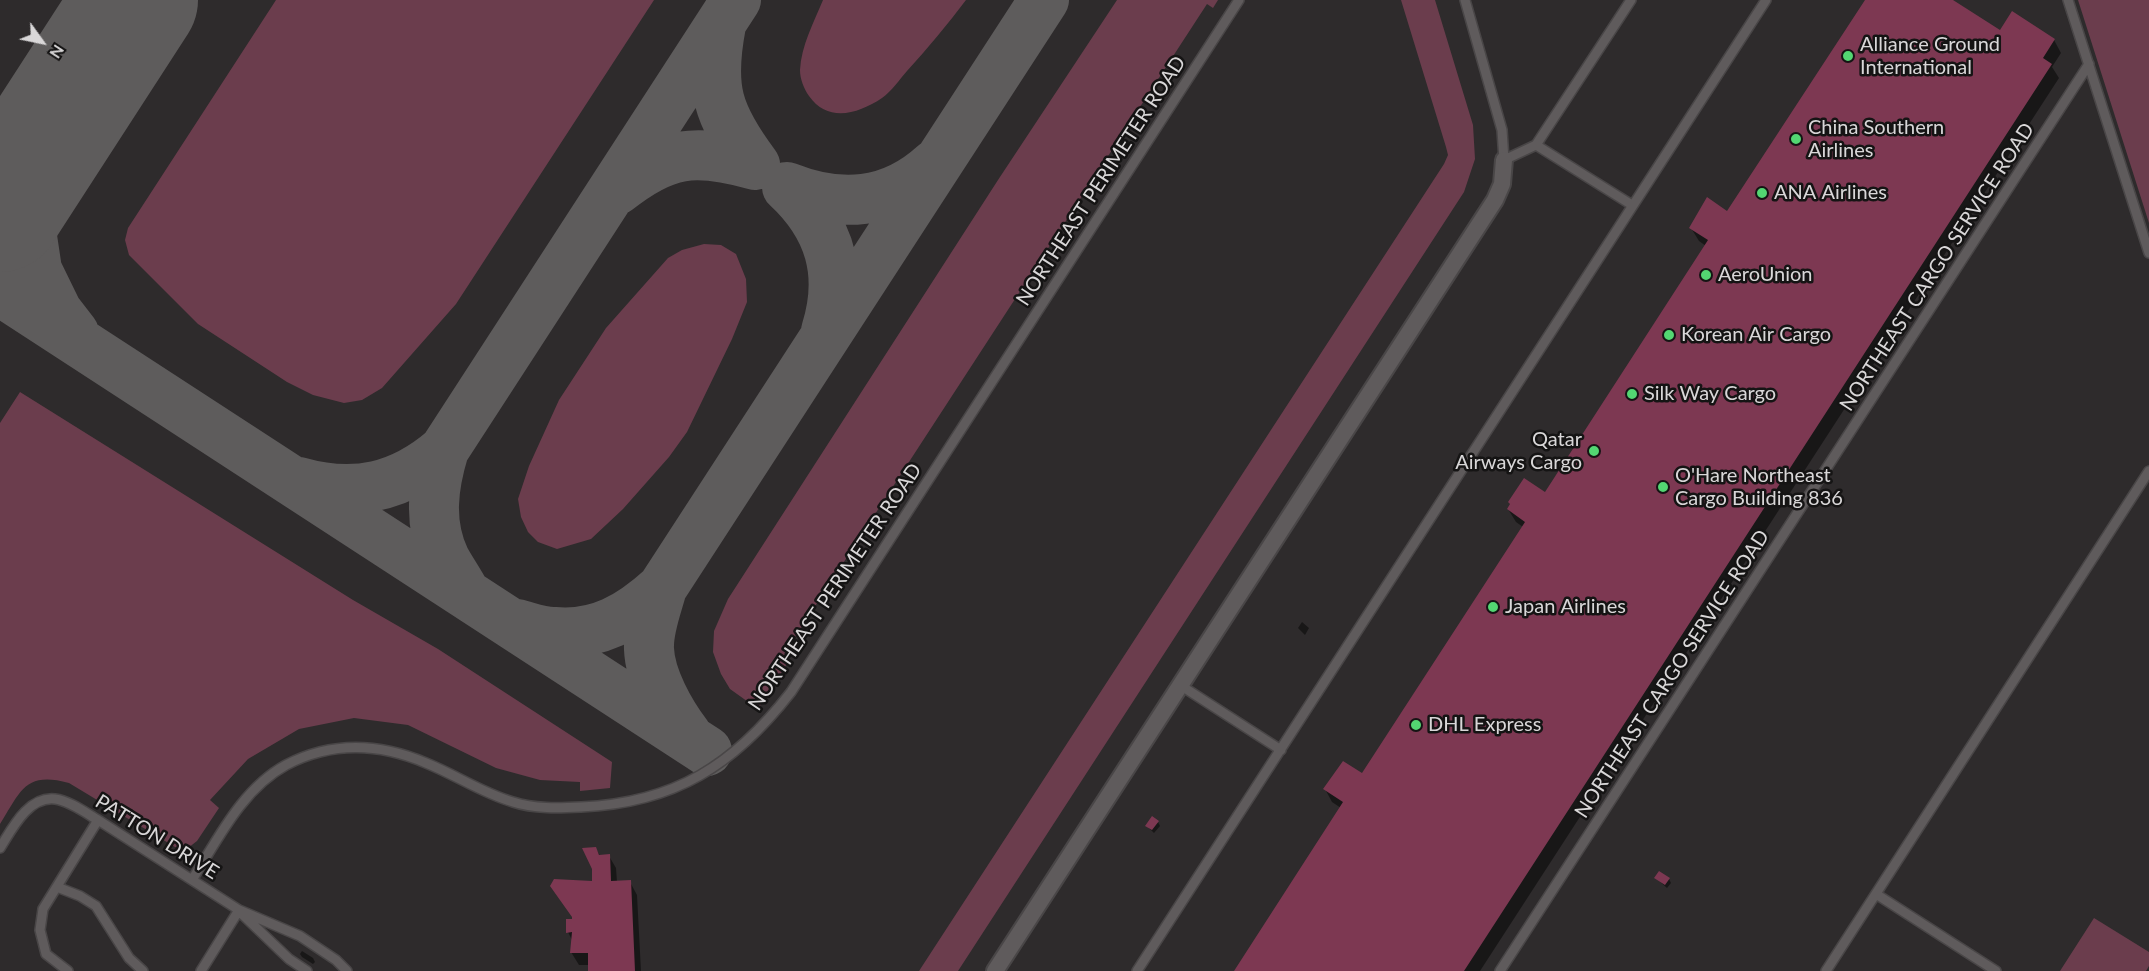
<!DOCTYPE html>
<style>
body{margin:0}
#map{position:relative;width:2149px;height:971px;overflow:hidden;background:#2e2b2c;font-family:Lato,sans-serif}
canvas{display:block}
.north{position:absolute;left:12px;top:12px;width:60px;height:60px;-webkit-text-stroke:4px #151414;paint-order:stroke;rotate:123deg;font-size:16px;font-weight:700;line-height:24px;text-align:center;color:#d9d7d8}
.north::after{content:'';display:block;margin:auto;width:21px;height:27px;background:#d9d7d8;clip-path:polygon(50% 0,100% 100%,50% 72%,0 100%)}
</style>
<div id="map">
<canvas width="2149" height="971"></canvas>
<div class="north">N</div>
</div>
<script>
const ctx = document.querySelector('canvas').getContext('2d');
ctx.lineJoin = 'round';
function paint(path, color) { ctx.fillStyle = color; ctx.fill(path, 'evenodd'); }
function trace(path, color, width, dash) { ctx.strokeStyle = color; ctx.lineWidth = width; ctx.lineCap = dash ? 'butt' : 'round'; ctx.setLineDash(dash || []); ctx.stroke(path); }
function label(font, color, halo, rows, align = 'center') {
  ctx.font = font + ' Lato,sans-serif'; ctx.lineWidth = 5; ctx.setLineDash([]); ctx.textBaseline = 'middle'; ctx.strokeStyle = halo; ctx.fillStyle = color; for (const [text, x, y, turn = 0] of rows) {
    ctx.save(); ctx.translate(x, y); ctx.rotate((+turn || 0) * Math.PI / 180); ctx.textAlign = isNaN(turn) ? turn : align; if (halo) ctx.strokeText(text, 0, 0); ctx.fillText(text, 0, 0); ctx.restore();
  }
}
const green = new Path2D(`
 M 276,0 L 654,0 L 456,304 L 382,388 L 362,400 L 344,403 L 313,395 L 287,382 L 198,324 L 129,255 L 125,240 L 128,228 Z
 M 823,0 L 966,0 C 947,25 928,48 907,71 C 899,80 892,91 882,98 C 858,114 828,123 809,96 C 804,89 800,79 800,70 C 801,46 814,22 823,0 Z
 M 1117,0 L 1218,0 L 1213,8 L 1207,4 L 784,654 L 790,659 L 758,709 L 730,689 L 721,674 L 713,652 L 714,631 L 728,599 L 998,180 Z
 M 1401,0 L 1435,0 L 1473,125 L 1475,159 L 1464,192 L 958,971 L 919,971 L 1444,164 L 1448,155 L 1446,147 Z
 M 2078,0 L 2149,0 L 2149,223 Z
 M 704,244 L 721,245 L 736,254 L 746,279 L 747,302 L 732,339 L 687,432 L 669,457 L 623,509 L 591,539 L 557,549 L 538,542 L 528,532 L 521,517 L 518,499 L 529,466 L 559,400 L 606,328 L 668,258 L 682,250 Z
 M 20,392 L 353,600 L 438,649 L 612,762 L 610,788 L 580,791 L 580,782 L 540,780 L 496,768 L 408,725 L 354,718 L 299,729 L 248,759 L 210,800 L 219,808 L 197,841 L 188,848 L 175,847 L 69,783 C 25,771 21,791 0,824 L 0,423 Z
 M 2094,918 L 2149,952 L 2149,966 L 2146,971 L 2060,971 Z`);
const shadow = new Path2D(`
 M 1866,0 L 1950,0 L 2000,32 L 2054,40 L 2061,53 L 2052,67 L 2059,78 L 1480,971 L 1235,971 L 1341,808 L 1332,802 L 1325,789 L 1362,775 L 1523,527 L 1516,522 L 1508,509 L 1546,494 L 1706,246 L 1699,241 L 1691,228 L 1728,213 Z
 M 1302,622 L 1309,628 L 1305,635 L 1298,628 Z
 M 1158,822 L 1160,826 L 1154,833 L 1147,826 Z
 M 596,849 L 600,856 L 609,856 L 616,868 L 617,882 L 630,882 L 637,895 L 641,971 L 590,971 L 590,965 L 579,965 L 571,952 L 572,940 L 568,932 L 594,883 Z
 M 1656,878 L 1669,879 L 1671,883 L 1667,888 Z
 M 302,951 L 313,958 L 315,962 L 313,964 L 302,957 L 300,954 Z`);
const taxiway = new Path2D(`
 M 0,181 L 36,154 L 28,210 L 37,270 L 57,311 L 74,333
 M 617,190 C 666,151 695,148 755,165 C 717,114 709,88 721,25
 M 0,291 L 707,751
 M 826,331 C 844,274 830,227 787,187 C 840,208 890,205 934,165
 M 299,482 C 355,498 401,487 444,450
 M 662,588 L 1044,0
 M 464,591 C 458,580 451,570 445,559 C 428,523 433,486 444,450 L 736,0
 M 517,624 C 529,627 542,632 554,632 C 598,636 630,617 662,588 C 657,607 648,629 649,649 C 650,677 670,713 687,735`);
const runway = new Path2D(`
 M 0,210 L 136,0`);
const building = new Path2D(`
 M 1865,0 L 1953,0 L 2000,30 L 2012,11 L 2055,39 L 2043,58 L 2052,64 L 1464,971 L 1234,971 L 1343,802 L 1323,789 L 1343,761 L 1362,773 L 1525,522 L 1507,509 L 1510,504 L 1508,502 L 1524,478 L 1545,492 L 1708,240 L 1689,228 L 1707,197 L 1727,211 Z
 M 1152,816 L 1159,821 L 1152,830 L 1145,826 Z
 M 596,847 L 599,855 L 610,854 L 611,881 L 631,880 L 635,971 L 588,971 L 588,953 L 570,953 L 572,932 L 566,933 L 566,919 L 572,919 L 572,917 L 550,886 L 554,879 L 592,881 L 592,869 L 582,848 Z
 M 1659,871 L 1670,878 L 1665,885 L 1654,878 Z`);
const service = new Path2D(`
 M 1465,0 L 1502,130 L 1504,160 L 1536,145
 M 1631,0 L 1536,145 L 1632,205
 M 2068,0 L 2149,253
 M 1180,685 L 1281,750
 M 0,848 C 12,829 28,796 55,799 C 70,801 86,813 98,820 L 239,910 L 300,936 L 336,960 L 347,971
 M 192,880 C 218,839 242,789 286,765 C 332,741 379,743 426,763 C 456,775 482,793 513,802 C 534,809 559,808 581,807 C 675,803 734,765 791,692 L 1239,0
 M 57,887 L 80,896 L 96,906 L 129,958 L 143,971
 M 1876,894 L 1996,971
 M 242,914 L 289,959 L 307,971
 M 68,971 L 46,954 L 40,930 L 43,909 L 98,820
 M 201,971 L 239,910
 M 1137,971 L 1766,0
 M 1500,971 L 2089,64
 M 1826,971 L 2149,471`);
const minor = new Path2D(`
 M 995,971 L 1495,200 L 1502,184 L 1504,160`);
const markers = [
 [1848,56,6,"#53d672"],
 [1796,139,6,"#53d672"],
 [1762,193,6,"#53d672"],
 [1706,275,6,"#53d672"],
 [1669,335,6,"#53d672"],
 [1632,394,6,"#53d672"],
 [1594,451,6,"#53d672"],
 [1663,487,6,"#53d672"],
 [1493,607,6,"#53d672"],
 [1416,725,6,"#53d672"]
];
const poiNames = [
 ["Alliance Ground",1860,45],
 ["International",1860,68],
 ["China Southern",1808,128],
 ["Airlines",1808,151],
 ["ANA Airlines",1774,193],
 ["AeroUnion",1718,275],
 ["Korean Air Cargo",1681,335],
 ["Silk Way Cargo",1644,394],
 ["Qatar",1582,440,"right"],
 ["Airways Cargo",1582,463,"right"],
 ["O'Hare Northeast",1675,476],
 ["Cargo Building 836",1675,499],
 ["Japan Airlines",1505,607],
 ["DHL Express",1428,725]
];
const streetNames = [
 ["NORTHEAST PERIMETER ROAD",1101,181,-57],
 ["NORTHEAST CARGO SERVICE ROAD",1937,267,-57],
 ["NORTHEAST PERIMETER ROAD",835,587,-56],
 ["NORTHEAST CARGO SERVICE ROAD",1672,674,-57],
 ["PATTON DRIVE",157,837,32]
];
paint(green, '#6b3d4d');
paint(shadow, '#0007');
trace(taxiway, '#5e5c5c', 50);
trace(runway, '#5e5c5c', 124);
paint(building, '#7d3852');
trace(service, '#494647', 12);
trace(minor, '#494647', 20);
trace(service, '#5f5b5c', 9);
trace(minor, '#5f5b5c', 16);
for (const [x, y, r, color] of markers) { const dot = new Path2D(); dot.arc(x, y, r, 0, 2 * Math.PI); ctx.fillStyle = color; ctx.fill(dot); trace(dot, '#151414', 2); }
label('20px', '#d9d7d8', '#151414', poiNames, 'left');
label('20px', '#d9d7d8', '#151414', streetNames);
</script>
